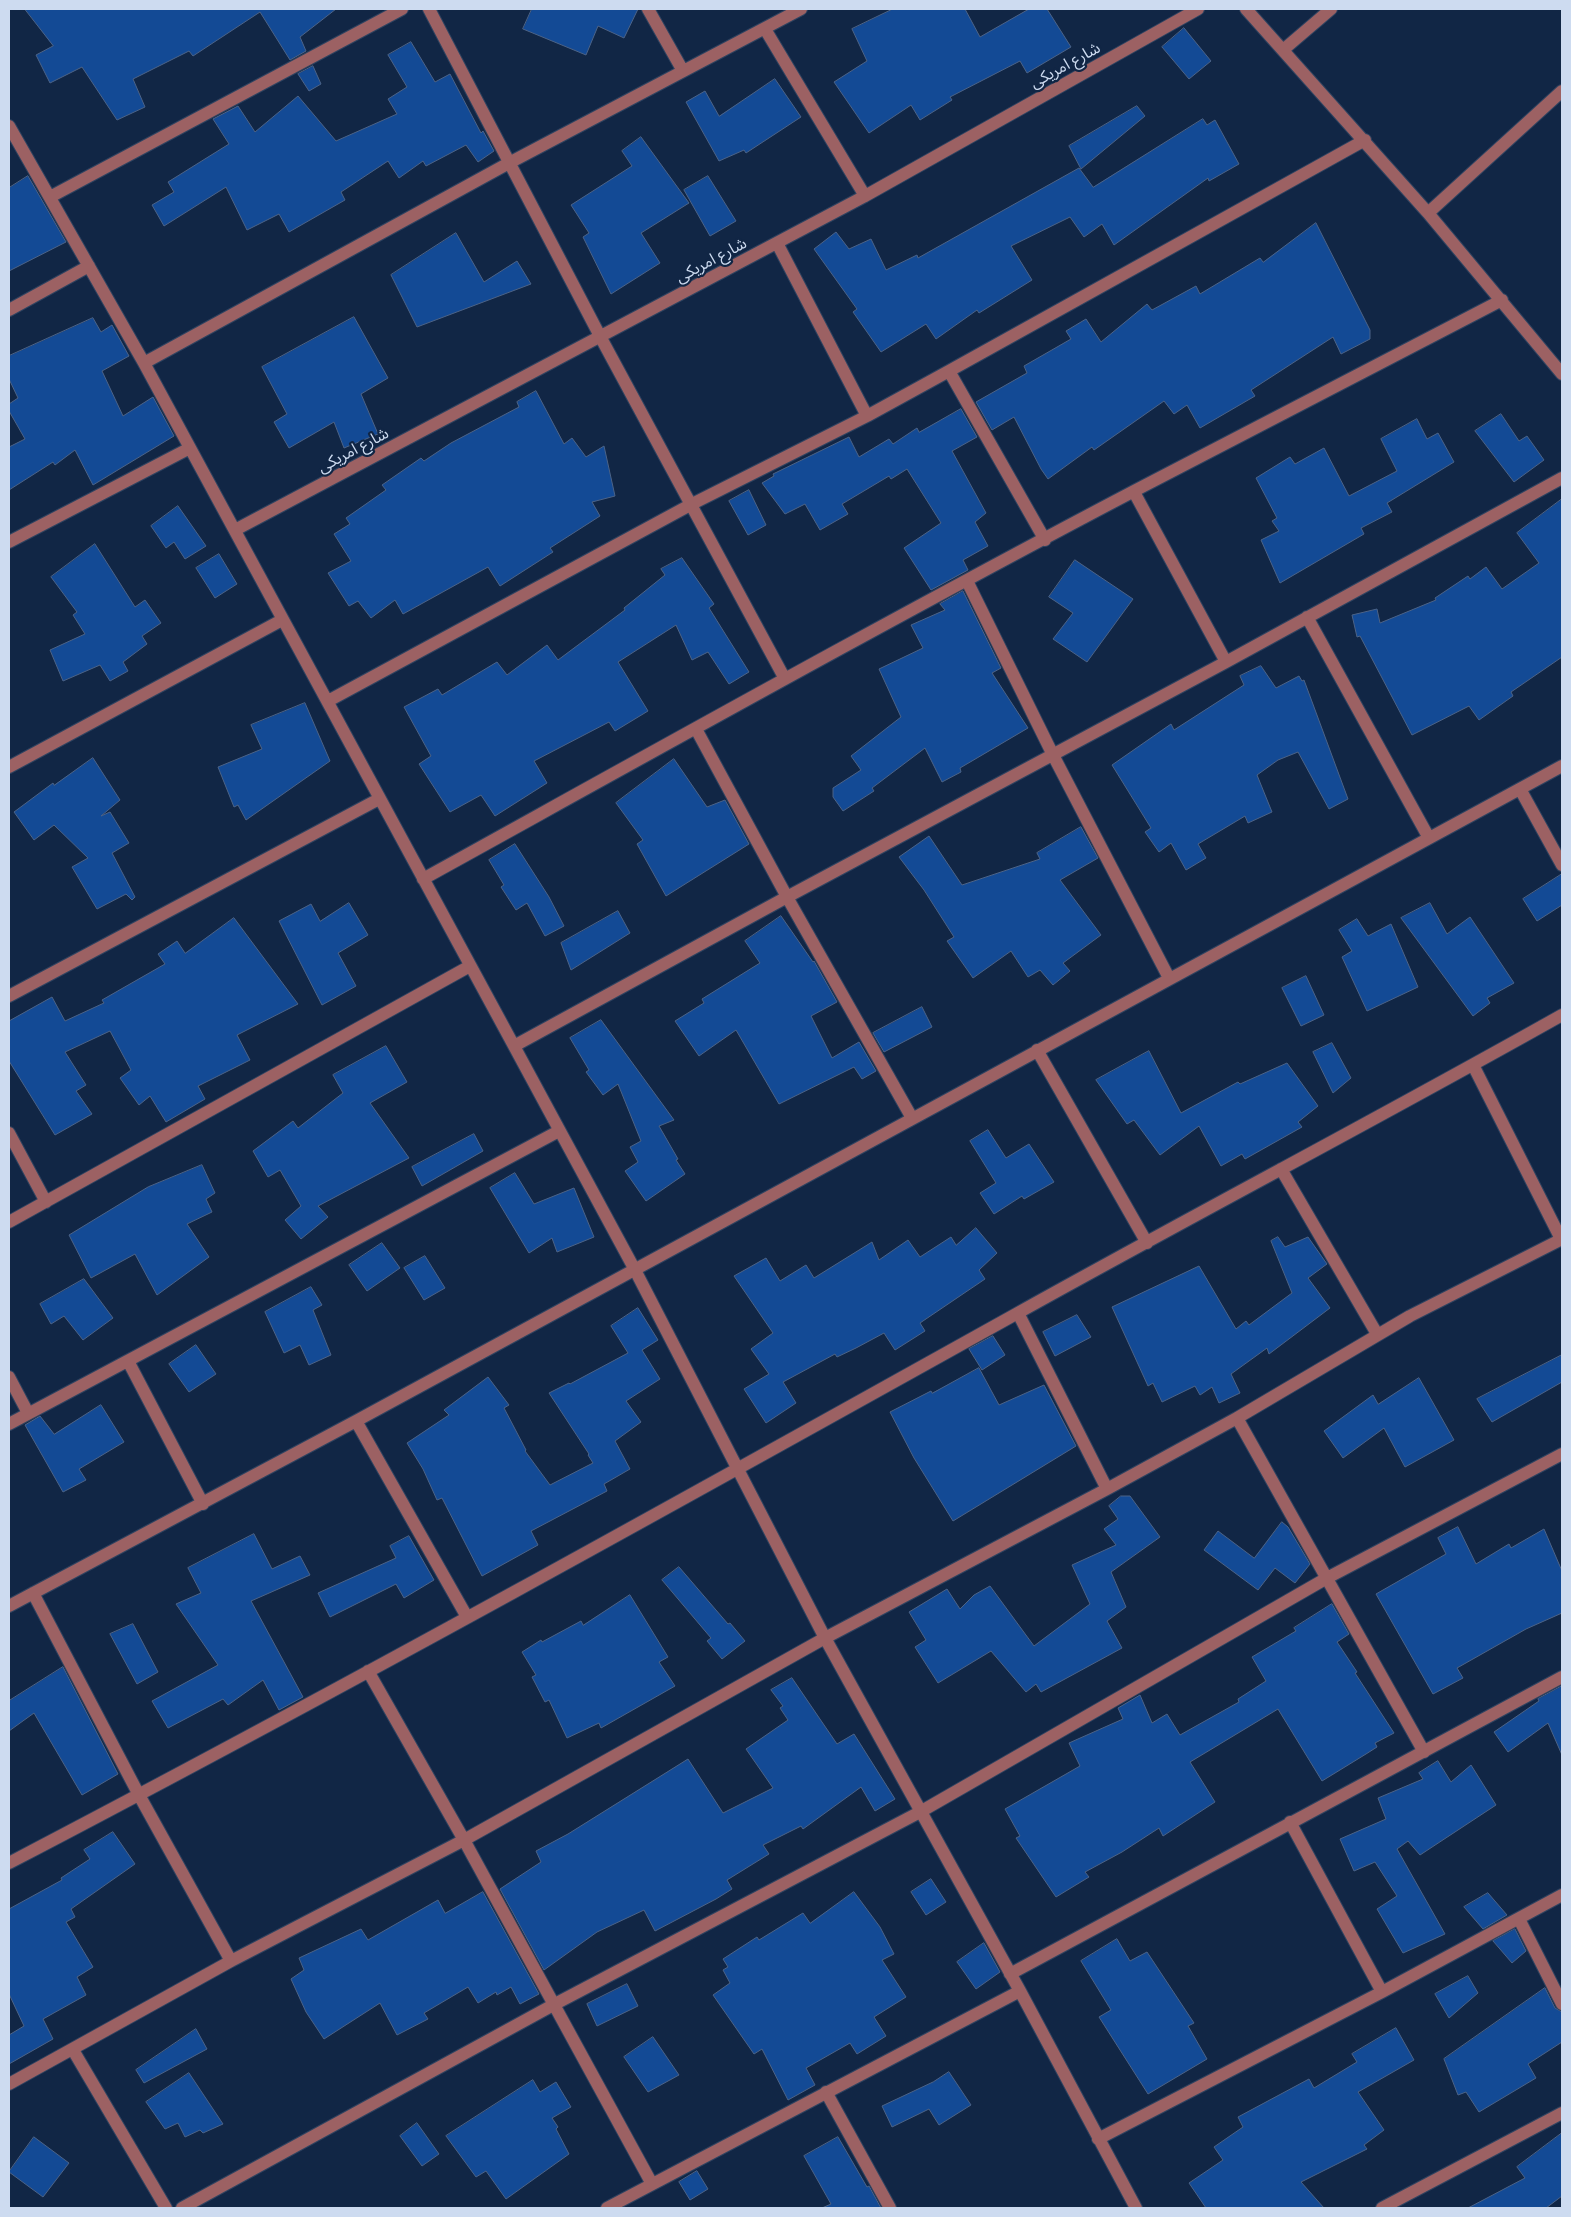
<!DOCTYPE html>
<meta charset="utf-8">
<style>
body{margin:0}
#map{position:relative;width:1571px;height:2217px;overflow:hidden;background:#112645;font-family:Ubuntu,sans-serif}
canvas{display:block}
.frame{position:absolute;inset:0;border:10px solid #cddbf0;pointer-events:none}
</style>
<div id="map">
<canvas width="1571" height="2217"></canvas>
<div class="frame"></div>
</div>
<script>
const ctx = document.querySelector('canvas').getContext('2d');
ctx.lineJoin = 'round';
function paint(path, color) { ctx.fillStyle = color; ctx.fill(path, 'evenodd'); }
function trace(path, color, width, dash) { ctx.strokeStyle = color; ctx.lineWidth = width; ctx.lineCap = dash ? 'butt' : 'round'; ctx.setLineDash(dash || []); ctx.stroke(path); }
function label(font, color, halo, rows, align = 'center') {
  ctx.font = font + ' Ubuntu,"Noto Sans Arabic",sans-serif'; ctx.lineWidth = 4.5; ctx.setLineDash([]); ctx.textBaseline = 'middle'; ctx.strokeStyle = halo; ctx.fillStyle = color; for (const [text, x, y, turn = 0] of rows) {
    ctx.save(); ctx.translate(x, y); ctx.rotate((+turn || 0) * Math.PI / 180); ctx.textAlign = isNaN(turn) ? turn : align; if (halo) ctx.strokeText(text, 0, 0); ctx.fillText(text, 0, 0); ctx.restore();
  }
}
const building = new Path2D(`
 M 25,9 L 336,9 L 300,37 L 306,51 L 290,60 L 260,12 L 193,56 L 189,51 L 133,79 L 145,107 L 117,120 L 82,67 L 50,83 L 36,55 L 53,46 Z
 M 532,9 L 638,9 L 624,38 L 598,26 L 586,55 L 523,29 Z
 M 893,9 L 965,9 L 980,37 L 1029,9 L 1047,9 L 1071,47 L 1027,73 L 1020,61 L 950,97 L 952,100 L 920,120 L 911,105 L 869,133 L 834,82 L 867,61 L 852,29 Z
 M 1184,28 L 1211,61 L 1189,79 L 1162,47 Z
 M 411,42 L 435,82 L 450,74 L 481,133 L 483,131 L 494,151 L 478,162 L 466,145 L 426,166 L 423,161 L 399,178 L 388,161 L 341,192 L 345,200 L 289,232 L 279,214 L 247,230 L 226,187 L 164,226 L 152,205 L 174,192 L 168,182 L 229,144 L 213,119 L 238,106 L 255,132 L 298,96 L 336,141 L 397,114 L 388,99 L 407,87 L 388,55 Z
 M 313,66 L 321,84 L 309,91 L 298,74 Z
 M 775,79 L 801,117 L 746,153 L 744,150 L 719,161 L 686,102 L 705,91 L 719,116 Z
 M 1137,106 L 1145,116 L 1081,169 L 1069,146 Z
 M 1203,119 L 1207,125 L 1215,120 L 1239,164 L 1209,181 L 1208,178 L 1114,245 L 1102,224 L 1084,237 L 1070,217 L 1011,246 L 1032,280 L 979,313 L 977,310 L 936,339 L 926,324 L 881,352 L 853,312 L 857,309 L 814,249 L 836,232 L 849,249 L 871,239 L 886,270 L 917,255 L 918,258 L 1079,168 L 1093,187 Z
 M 641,137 L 689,203 L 641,233 L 660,263 L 611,294 L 583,237 L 589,233 L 571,205 L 632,166 L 622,151 Z
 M 28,176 L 66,242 L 9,271 L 9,188 Z
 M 708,176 L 736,221 L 710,236 L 684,190 Z
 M 1316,223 L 1370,330 L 1370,339 L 1341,354 L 1333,337 L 1251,390 L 1255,396 L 1200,428 L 1187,405 L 1174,414 L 1164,401 L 1094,450 L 1092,447 L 1048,479 L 1041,469 L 1014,417 L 992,430 L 976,402 L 1027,373 L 1024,366 L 1071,339 L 1066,331 L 1086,319 L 1101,342 L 1147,304 L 1152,310 L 1196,286 L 1200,294 L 1260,258 L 1263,262 Z
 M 456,233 L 484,282 L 517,261 L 531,284 L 417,327 L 391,275 Z
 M 354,317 L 388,378 L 361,394 L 378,434 L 344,448 L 334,422 L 289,448 L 274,422 L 287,414 L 262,367 Z
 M 93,318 L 101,332 L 112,325 L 129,356 L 102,371 L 123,416 L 153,397 L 174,436 L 93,485 L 75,450 L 55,465 L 53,462 L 9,490 L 9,447 L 25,439 L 9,411 L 9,404 L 18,398 L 9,379 L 9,356 Z
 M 536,391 L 564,444 L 572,438 L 586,457 L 604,446 L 615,496 L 592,502 L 600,516 L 550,548 L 553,552 L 500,586 L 488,567 L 403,614 L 395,600 L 371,618 L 358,601 L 349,606 L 328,573 L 351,561 L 334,534 L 350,524 L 346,518 L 386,490 L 382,485 L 421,458 L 424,461 L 451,443 L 519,407 L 517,402 Z
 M 961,409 L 977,437 L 952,451 L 986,513 L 975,522 L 988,546 L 963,560 L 968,570 L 931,590 L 904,548 L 941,523 L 907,469 L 891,479 L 889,476 L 842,504 L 848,514 L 820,530 L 805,504 L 785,514 L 762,483 L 774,476 L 773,474 L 849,437 L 859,457 L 889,439 L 893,444 L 917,428 L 919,432 Z
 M 1501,414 L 1519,441 L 1527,436 L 1544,460 L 1514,482 L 1475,431 Z
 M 1417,419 L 1427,439 L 1438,433 L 1454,462 L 1387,503 L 1392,512 L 1361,528 L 1364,534 L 1280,583 L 1261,540 L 1279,531 L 1272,521 L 1277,518 L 1256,478 L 1290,457 L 1295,464 L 1324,448 L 1349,496 L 1397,471 L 1381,439 Z
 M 749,490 L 766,525 L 748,535 L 729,501 Z
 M 1562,499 L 1562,657 L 1511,692 L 1513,696 L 1479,720 L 1469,706 L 1412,735 L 1360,636 L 1357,637 L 1352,615 L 1377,609 L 1380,623 L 1436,600 L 1435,598 L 1468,576 L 1470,579 L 1486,567 L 1502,589 L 1539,563 L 1517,533 Z
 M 178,506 L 206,546 L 185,559 L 174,542 L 166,548 L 151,526 Z
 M 95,544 L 135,607 L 145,600 L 161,623 L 142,636 L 147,644 L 123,662 L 128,671 L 110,681 L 100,665 L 63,681 L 50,650 L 85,634 L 73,615 L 77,612 L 51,577 Z
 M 219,554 L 237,584 L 215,598 L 196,568 Z
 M 682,558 L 714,604 L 709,608 L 749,672 L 729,684 L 708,652 L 692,660 L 676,625 L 618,662 L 648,711 L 615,731 L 609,722 L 534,761 L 547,783 L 495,816 L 481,795 L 450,812 L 419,764 L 431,756 L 404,707 L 438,689 L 442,695 L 497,662 L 507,675 L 547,645 L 558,660 L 625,610 L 624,608 L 665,575 L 661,569 Z
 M 1075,560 L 1133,599 L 1087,662 L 1053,639 L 1073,613 L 1049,597 Z
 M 963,591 L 1001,668 L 992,673 L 1028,728 L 960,768 L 961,772 L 942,782 L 925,748 L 872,788 L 874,791 L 843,811 L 833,797 L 833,788 L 861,770 L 851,756 L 901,717 L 879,669 L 923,648 L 911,625 L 945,610 L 940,604 Z
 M 1261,666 L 1276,688 L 1299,676 L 1302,681 L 1304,680 L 1348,799 L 1329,809 L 1298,752 L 1278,760 L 1257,775 L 1272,812 L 1248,823 L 1245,816 L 1198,844 L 1206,858 L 1186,870 L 1171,843 L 1159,852 L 1145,832 L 1151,828 L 1112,765 L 1171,724 L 1174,730 L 1244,685 L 1240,676 Z
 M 305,703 L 330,761 L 246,820 L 238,805 L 234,807 L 218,767 L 262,749 L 251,725 Z
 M 93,758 L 120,800 L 101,816 L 110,812 L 129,843 L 112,853 L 135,897 L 132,900 L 126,894 L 97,909 L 72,867 L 88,858 L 54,825 L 34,840 L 14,812 L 53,783 L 54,785 Z
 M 674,759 L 707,807 L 725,800 L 749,844 L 666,896 L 637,844 L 643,840 L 616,803 Z
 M 1081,827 L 1098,858 L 1060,880 L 1101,935 L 1063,963 L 1070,971 L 1053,985 L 1040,970 L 1028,977 L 1011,951 L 973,978 L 947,941 L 954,937 L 924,890 L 899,857 L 929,836 L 962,885 L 1040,859 L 1037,853 Z
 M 515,844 L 549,897 L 564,926 L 545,936 L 527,903 L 516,910 L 501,887 L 504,885 L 489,860 Z
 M 1562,874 L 1562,905 L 1537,921 L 1523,899 Z
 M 349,903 L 368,935 L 338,953 L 356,986 L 322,1005 L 279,921 L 311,904 L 320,921 Z
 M 1430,903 L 1447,934 L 1470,917 L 1514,983 L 1487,998 L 1490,1003 L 1473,1016 L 1401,918 Z
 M 618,911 L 630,933 L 571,970 L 561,943 Z
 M 781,916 L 813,962 L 814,961 L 837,1002 L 811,1016 L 832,1058 L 859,1042 L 876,1071 L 862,1079 L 854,1067 L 779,1104 L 736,1030 L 699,1056 L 675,1021 L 704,1003 L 702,999 L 760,963 L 745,941 Z
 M 234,918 L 298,1004 L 237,1035 L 250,1060 L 198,1086 L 205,1099 L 166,1122 L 150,1096 L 139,1105 L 120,1078 L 131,1070 L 110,1031 L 65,1052 L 86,1085 L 76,1091 L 92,1114 L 55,1135 L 9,1061 L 9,1021 L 52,997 L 65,1021 L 104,1003 L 102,1000 L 165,964 L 158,954 L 177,941 L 185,953 Z
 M 1357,919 L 1368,936 L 1391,924 L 1418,987 L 1367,1011 L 1342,957 L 1352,951 L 1339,930 Z
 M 1306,976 L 1324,1015 L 1301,1026 L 1282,988 Z
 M 922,1007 L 932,1027 L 884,1052 L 873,1033 Z
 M 601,1020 L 674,1120 L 659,1126 L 678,1159 L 676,1160 L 685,1174 L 646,1201 L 625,1171 L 638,1162 L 630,1147 L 641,1141 L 618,1084 L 603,1095 L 586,1072 L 589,1070 L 570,1038 Z
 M 1332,1043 L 1351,1078 L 1333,1093 L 1313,1052 Z
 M 386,1046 L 407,1082 L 370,1103 L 409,1158 L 318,1206 L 328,1217 L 301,1239 L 285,1220 L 301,1206 L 280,1170 L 268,1177 L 253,1151 L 293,1121 L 298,1128 L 343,1093 L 333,1075 Z
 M 1149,1051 L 1181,1113 L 1238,1082 L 1240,1084 L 1287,1063 L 1318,1106 L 1298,1122 L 1302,1127 L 1245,1159 L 1242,1154 L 1221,1166 L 1199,1126 L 1160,1155 L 1134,1120 L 1127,1124 L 1096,1080 Z
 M 988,1130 L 1006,1158 L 1029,1144 L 1054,1182 L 1024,1199 L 1022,1196 L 994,1214 L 980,1193 L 996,1183 L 970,1141 Z
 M 474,1134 L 483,1151 L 422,1186 L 412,1167 Z
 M 202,1165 L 215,1193 L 206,1199 L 212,1212 L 187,1224 L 209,1257 L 157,1295 L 135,1254 L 91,1278 L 69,1235 L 148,1187 Z
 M 515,1173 L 534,1204 L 574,1188 L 594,1237 L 557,1252 L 552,1238 L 529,1253 L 490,1188 Z
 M 976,1228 L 997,1253 L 979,1270 L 985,1279 L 920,1323 L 925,1331 L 895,1350 L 884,1333 L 856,1348 L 837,1357 L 835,1354 L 783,1382 L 796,1403 L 766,1423 L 744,1389 L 769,1374 L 751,1349 L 773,1333 L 734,1276 L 766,1258 L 780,1281 L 806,1265 L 814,1278 L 872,1242 L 879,1260 L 908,1240 L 920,1257 L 951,1237 L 956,1245 Z
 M 1278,1237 L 1285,1247 L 1308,1237 L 1327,1264 L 1308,1278 L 1330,1308 L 1269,1354 L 1267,1348 L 1231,1374 L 1240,1393 L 1219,1403 L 1212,1387 L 1200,1395 L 1195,1386 L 1162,1402 L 1153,1383 L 1148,1386 L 1112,1307 L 1199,1266 L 1236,1329 L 1246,1321 L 1249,1325 L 1292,1293 L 1271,1241 Z
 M 382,1243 L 400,1268 L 367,1291 L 349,1265 Z
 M 425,1256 L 445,1288 L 424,1300 L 404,1268 Z
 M 84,1279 L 113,1318 L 83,1340 L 64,1316 L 51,1324 L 40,1304 Z
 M 311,1287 L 322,1305 L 313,1310 L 331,1355 L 309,1365 L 300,1345 L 284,1353 L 265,1312 Z
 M 638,1308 L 658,1340 L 642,1350 L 660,1379 L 626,1401 L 641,1422 L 615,1441 L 630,1469 L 604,1484 L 607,1491 L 531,1531 L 538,1545 L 482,1576 L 442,1498 L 437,1500 L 423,1469 L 407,1443 L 449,1415 L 444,1410 L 488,1377 L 509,1405 L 504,1408 L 526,1450 L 525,1451 L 550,1485 L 593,1463 L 588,1455 L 589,1454 L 549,1393 L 569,1383 L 570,1384 L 628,1353 L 611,1326 Z
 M 1077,1315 L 1091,1337 L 1055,1356 L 1043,1332 Z
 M 993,1336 L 1005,1355 L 982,1370 L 969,1349 Z
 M 196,1345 L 216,1374 L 189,1392 L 169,1364 Z
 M 1562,1355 L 1562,1382 L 1492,1422 L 1477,1399 Z
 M 979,1368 L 999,1405 L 1044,1385 L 1076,1446 L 953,1521 L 914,1458 L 890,1412 L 931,1391 L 932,1393 Z
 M 1419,1378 L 1454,1440 L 1405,1467 L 1384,1428 L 1343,1458 L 1324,1431 L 1373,1395 L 1378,1404 Z
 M 101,1405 L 124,1442 L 79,1469 L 86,1480 L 63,1492 L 25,1425 L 40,1416 L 54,1434 Z
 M 1121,1496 L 1130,1496 L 1160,1537 L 1111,1572 L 1126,1607 L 1107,1621 L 1122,1648 L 1041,1692 L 1036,1684 L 1026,1692 L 991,1651 L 938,1683 L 915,1647 L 926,1640 L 909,1612 L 947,1589 L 960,1609 L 974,1595 L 990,1586 L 1034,1646 L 1090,1604 L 1072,1565 L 1116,1545 L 1104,1529 L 1118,1519 L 1109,1506 Z
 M 1282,1522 L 1288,1527 L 1310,1564 L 1295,1583 L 1275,1568 L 1258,1590 L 1204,1550 L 1218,1531 L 1254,1558 Z
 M 1458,1527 L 1476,1564 L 1509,1544 L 1511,1548 L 1544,1529 L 1562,1571 L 1562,1613 L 1526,1629 L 1457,1668 L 1463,1678 L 1433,1694 L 1376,1594 L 1446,1554 L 1438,1538 Z
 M 254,1534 L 272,1569 L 300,1556 L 310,1575 L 251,1601 L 303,1697 L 279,1710 L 263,1680 L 228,1705 L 223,1699 L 168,1728 L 152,1701 L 218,1665 L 176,1604 L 201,1593 L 188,1568 Z
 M 409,1536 L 434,1580 L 404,1598 L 396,1584 L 330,1617 L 318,1593 L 396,1558 L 390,1546 Z
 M 679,1567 L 728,1624 L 730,1623 L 745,1641 L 722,1659 L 707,1641 L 711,1638 L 662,1580 Z
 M 630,1595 L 668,1657 L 659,1662 L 675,1686 L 601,1728 L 599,1723 L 567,1738 L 549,1700 L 545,1702 L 532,1677 L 536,1675 L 522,1652 L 541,1640 L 542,1642 L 581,1621 L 583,1625 Z
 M 1332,1604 L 1349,1634 L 1337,1642 L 1357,1672 L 1355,1673 L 1394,1733 L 1375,1743 L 1377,1747 L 1366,1754 L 1322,1781 L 1278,1709 L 1190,1762 L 1215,1802 L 1163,1836 L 1159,1828 L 1122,1852 L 1085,1872 L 1089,1877 L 1056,1897 L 1016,1838 L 1020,1836 L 1005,1809 L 1080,1766 L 1069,1743 L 1123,1719 L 1118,1708 L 1140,1695 L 1152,1723 L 1167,1714 L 1180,1735 L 1239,1702 L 1238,1699 L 1266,1681 L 1252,1657 L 1296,1631 L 1294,1628 Z
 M 133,1624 L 158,1672 L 137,1684 L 110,1634 Z
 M 63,1667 L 118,1774 L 82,1795 L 34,1713 L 9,1731 L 9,1701 Z
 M 792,1678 L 837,1744 L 854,1734 L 895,1799 L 875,1811 L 861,1787 L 803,1829 L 801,1826 L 763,1845 L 769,1854 L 727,1880 L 732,1889 L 716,1899 L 655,1931 L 644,1910 L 597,1932 L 544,1970 L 500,1889 L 541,1862 L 536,1851 L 568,1834 L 688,1759 L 723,1813 L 773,1788 L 746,1749 L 788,1720 L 780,1708 L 783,1706 L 771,1690 Z
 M 1562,1686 L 1562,1755 L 1548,1723 L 1508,1752 L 1494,1732 L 1539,1701 L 1538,1699 Z
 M 1438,1761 L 1451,1782 L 1471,1765 L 1496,1805 L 1420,1855 L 1408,1841 L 1397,1849 L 1445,1934 L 1403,1953 L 1377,1909 L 1397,1896 L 1375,1862 L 1354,1871 L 1340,1839 L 1386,1819 L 1378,1798 L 1423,1779 L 1419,1773 Z
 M 113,1832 L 135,1864 L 71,1909 L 75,1917 L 66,1922 L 93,1967 L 77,1977 L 86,1995 L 43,2019 L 53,2039 L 9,2064 L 9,2035 L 24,2026 L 9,1994 L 9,1909 L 62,1880 L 61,1878 L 90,1859 L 84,1850 Z
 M 931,1879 L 946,1902 L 926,1915 L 911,1892 Z
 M 483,1892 L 539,1994 L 520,2004 L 511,1987 L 497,1995 L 496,1992 L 478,2003 L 468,1987 L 424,2013 L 428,2019 L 397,2035 L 380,2003 L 324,2039 L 306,2012 L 291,1979 L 304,1970 L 299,1958 L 361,1929 L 368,1940 L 438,1900 L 445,1913 Z
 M 854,1892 L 880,1927 L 894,1954 L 882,1960 L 906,1997 L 874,2017 L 886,2036 L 857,2054 L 850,2043 L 806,2068 L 815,2085 L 788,2100 L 762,2049 L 754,2054 L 713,1995 L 730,1983 L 723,1970 L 728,1967 L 723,1959 L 757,1937 L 759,1940 L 803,1913 L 810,1923 Z
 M 1488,1893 L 1507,1915 L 1483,1929 L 1464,1907 Z
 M 1515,1929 L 1526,1951 L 1512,1963 L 1493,1941 Z
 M 1117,1939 L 1130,1961 L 1147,1952 L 1194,2023 L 1188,2026 L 1207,2059 L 1148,2094 L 1099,2017 L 1111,2010 L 1081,1961 Z
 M 984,1943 L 1000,1972 L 976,1989 L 957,1962 Z
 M 1468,1976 L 1478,1993 L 1449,2018 L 1435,1994 Z
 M 627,1984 L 638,2006 L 597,2026 L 587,2004 Z
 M 1545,1988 L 1555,2008 L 1562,2012 L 1562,2042 L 1528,2064 L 1536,2078 L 1479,2112 L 1466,2092 L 1458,2095 L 1444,2059 Z
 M 1396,2028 L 1414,2060 L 1358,2092 L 1384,2130 L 1364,2145 L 1367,2149 L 1301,2182 L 1324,2208 L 1206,2208 L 1189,2183 L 1223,2160 L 1214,2147 L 1243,2127 L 1238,2117 L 1309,2079 L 1314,2088 L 1357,2062 L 1352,2054 Z
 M 196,2029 L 207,2049 L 144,2083 L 136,2070 Z
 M 653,2037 L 679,2075 L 648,2092 L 624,2057 Z
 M 949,2072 L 971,2105 L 939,2125 L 929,2109 L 892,2127 L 882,2106 L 933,2082 Z
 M 189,2073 L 223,2124 L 203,2133 L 200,2130 L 185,2137 L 178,2123 L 165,2129 L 146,2102 Z
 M 533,2080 L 540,2092 L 556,2082 L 571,2107 L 552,2118 L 558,2127 L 556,2129 L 569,2154 L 506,2199 L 486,2171 L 476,2177 L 446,2136 Z
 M 417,2123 L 439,2154 L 422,2166 L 400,2136 Z
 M 1562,2133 L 1562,2196 L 1546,2208 L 1468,2208 L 1525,2178 L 1517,2167 Z
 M 34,2137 L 69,2163 L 43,2197 L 9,2172 Z
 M 838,2137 L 867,2187 L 869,2186 L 881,2208 L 822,2208 L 831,2204 L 804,2156 Z
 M 697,2171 L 708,2189 L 690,2200 L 679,2182 Z`);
const minor = new Path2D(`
 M 429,9 L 601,338 L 785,679
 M 648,9 L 683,71
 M 1246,9 L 1428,213 L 1562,374
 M 765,29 L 865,196
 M 1283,50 L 1331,9
 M 9,126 L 144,363 L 514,1046 L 635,1270 L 825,1638 L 1020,1991 L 1136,2208
 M 50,197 L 402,9
 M 1428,213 L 1562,91
 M 777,243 L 867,416
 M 9,310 L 89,266
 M 144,363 L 509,163 L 801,9
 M 949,371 L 1045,540
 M 1134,492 L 1226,662
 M 235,530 L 865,196 L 1198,9
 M 9,542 L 190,448
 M 967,581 L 1053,755 L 1169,978
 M 1307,617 L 1429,838
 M 328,701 L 692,504 L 867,416 L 949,371 L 1365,140
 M 696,729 L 787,897 L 912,1118
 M 9,767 L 282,620
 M 1520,789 L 1562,865
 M 423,879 C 660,748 896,616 1136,490 C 1258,427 1380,364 1502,300
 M 9,996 L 379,799
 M 514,1046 L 787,897 L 1226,662 L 1562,478
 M 1037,1050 L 1147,1243
 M 1473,1065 L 1561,1239
 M 9,1133 L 46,1202
 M 1281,1169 L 1377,1334
 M 9,1222 L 470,966
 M 1018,1313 L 1107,1489
 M 128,1361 L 203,1504
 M 9,1377 L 28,1413
 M 1237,1418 L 1424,1752
 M 356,1421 L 467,1617
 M 9,1424 L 559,1131
 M 33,1593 L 139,1795 L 231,1961
 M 9,1606 L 356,1421 L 1562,766
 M 368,1671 L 464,1840 L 652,2184
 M 1290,1822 L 1382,1992
 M 9,1863 C 348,1686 682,1500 1016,1314 C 1197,1213 1381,1117 1562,1015
 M 1519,1919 L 1562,2004
 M 1010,1974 L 1562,1677
 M 73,2050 L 166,2208
 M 9,2084 L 231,1961 L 464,1840 L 825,1638 L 1107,1489 L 1237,1418 L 1410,1316 L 1562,1239
 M 826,2092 L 890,2208
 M 1098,2139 L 1382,1992 L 1562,1895
 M 182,2208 L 555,2004 L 920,1812 L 1327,1578 L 1562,1454
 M 607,2208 L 1020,1991
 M 1382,2208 L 1562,2113`);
const streetNames = [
 ["شارع امريكى",1065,65,-29],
 ["شارع امريكى",711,260,-28],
 ["شارع امريكى",353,450,-28]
];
paint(building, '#134a95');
trace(building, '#4c6387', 1);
trace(minor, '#2f4360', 14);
trace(minor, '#9c6163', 12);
label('16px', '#cddbf0', '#112645', streetNames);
</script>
